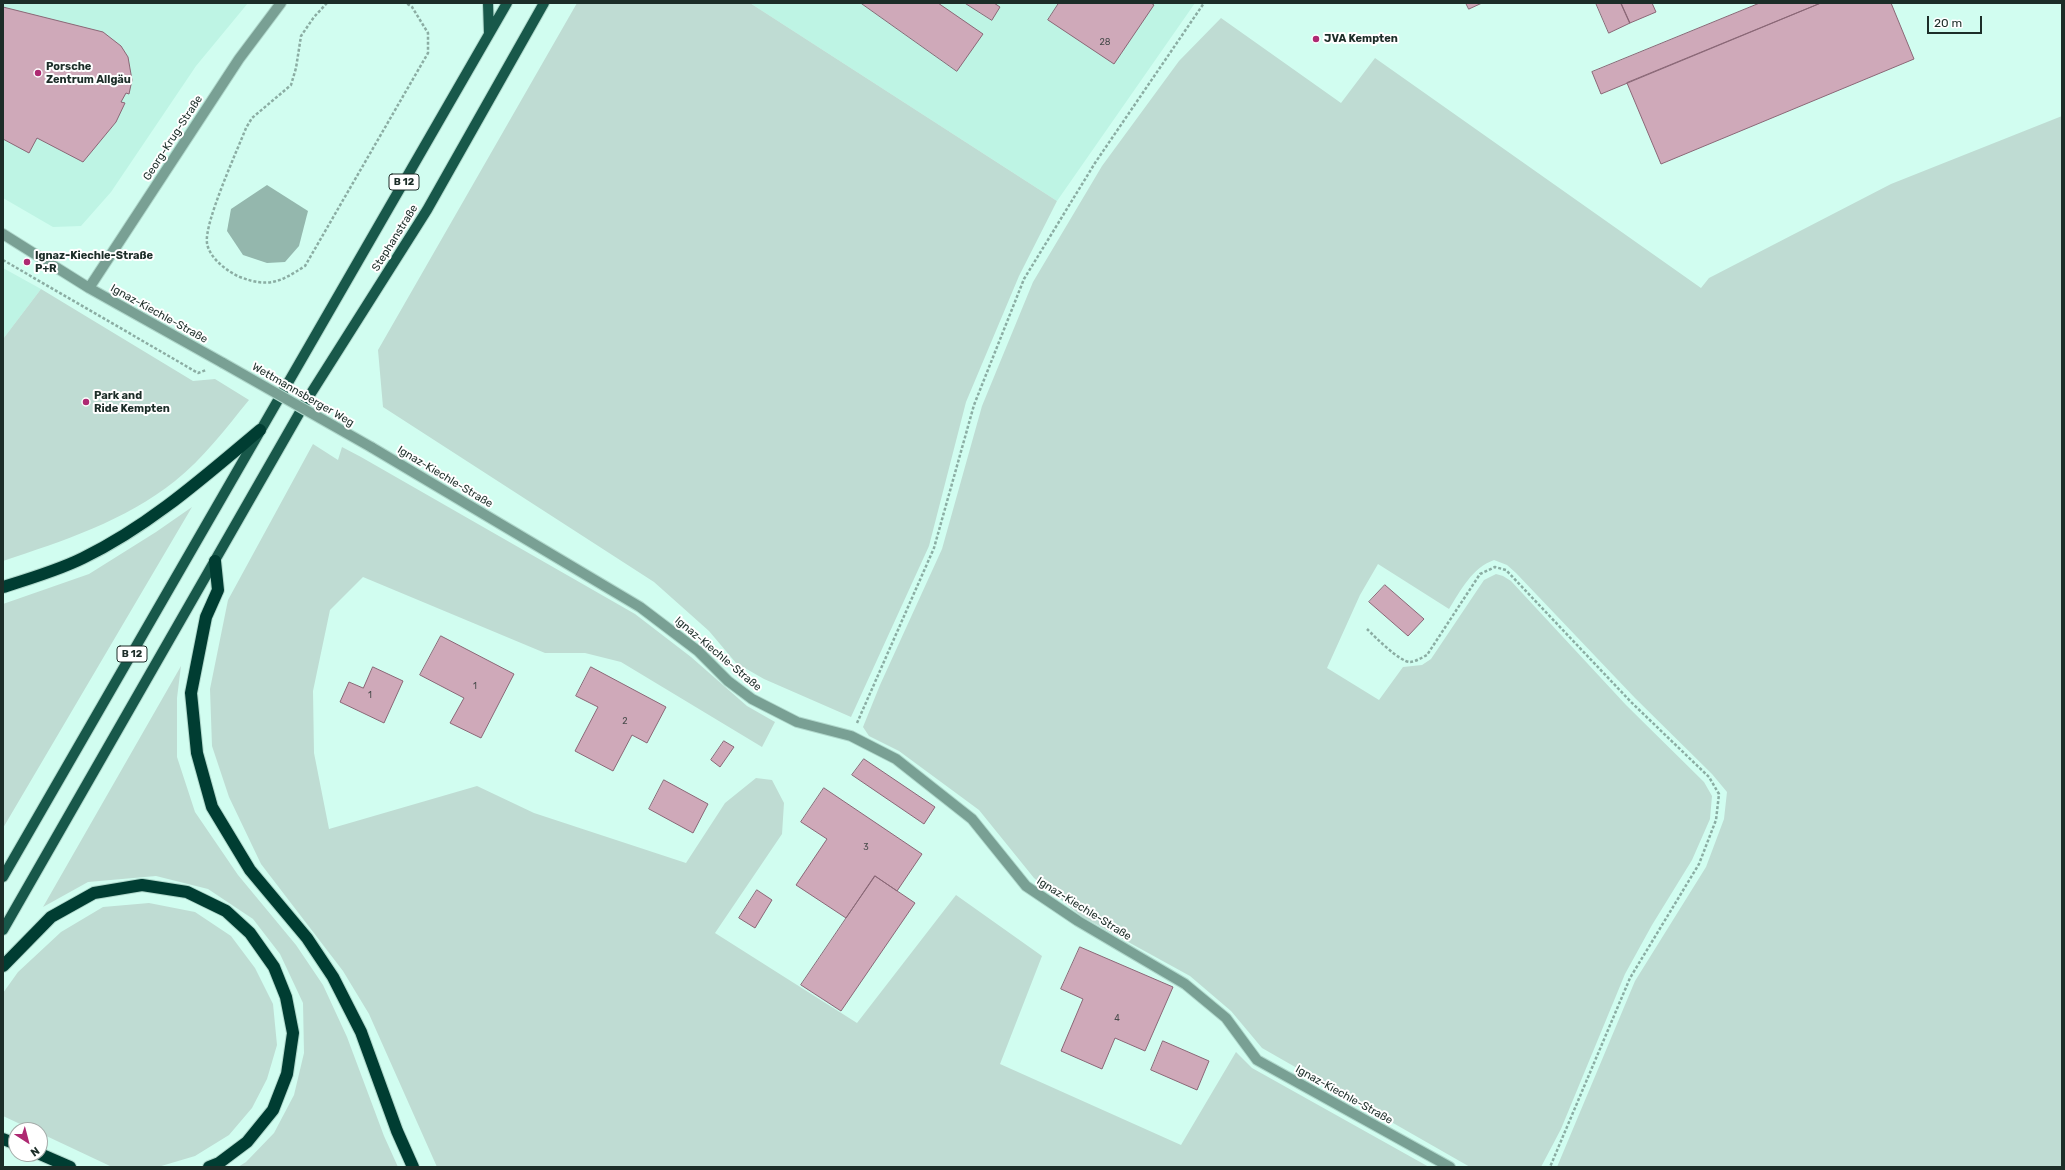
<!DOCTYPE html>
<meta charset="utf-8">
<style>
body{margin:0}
#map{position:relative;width:2065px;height:1170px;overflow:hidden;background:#d1fdf0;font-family:Rubik,sans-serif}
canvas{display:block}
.frame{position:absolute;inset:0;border:4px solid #1c2d28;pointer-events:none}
.north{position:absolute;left:8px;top:1122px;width:40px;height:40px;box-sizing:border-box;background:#fff;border:1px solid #a4aba9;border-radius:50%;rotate:144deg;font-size:11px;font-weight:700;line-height:16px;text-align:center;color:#1c2d28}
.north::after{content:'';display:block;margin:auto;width:14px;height:18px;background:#ae2972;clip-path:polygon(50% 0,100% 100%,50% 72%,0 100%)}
.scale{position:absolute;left:1927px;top:16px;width:55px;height:18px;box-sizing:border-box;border:2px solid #1c2d28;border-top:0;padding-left:5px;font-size:12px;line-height:14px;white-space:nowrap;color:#1c2d28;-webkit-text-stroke:3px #fff;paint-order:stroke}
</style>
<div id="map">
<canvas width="2065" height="1170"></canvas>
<div class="frame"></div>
<div class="north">N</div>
<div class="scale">20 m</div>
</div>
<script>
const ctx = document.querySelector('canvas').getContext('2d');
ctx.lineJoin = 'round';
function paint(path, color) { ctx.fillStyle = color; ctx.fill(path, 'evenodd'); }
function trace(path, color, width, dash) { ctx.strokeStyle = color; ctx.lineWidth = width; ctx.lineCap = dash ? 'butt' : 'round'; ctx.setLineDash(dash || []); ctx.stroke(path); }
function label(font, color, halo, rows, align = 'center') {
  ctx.font = font + ' Rubik,sans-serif'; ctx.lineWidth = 4; ctx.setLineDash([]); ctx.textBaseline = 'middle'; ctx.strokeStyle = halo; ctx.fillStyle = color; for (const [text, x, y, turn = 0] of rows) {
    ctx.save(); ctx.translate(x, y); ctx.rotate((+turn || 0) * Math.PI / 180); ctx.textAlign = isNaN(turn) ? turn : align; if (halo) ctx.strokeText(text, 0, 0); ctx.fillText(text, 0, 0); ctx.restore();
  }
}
const built = new Path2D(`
 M 3,3 L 248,3 L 196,66 L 111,192 L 81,226 L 53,227 L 3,198 Z
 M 750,3 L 1195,3 L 1057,201 Z
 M 3,268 L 41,289 L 3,339 Z`);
const green = new Path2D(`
 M 577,3 L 750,3 L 1057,201 L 1019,276 L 966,402 L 929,546 L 851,717 L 764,679 L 736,663 L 709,631 L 654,582 L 383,407 L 378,350 Z
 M 1221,18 L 1341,103 L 1375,58 L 1701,288 L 1709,278 L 1891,184 L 2062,116 L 2062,1167 L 1557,1167 L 1635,981 L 1706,867 L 1724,819 L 1727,792 L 1712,774 L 1635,698 L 1516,573 L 1507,565 L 1494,560 C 1472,568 1461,590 1449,609 L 1378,564 L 1360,595 L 1327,668 L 1379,700 L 1403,667 L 1422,665 L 1431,659 L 1484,580 L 1496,574 L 1503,576 L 1511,581 L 1626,705 L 1704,782 L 1712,796 L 1710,819 L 1692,860 L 1652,925 L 1625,974 L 1561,1129 L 1541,1167 L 1470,1167 L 1262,1048 L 1231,1011 L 1190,976 L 1081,916 L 1034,878 L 979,810 L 899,751 L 869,736 L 863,727 L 880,685 L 942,549 L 982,406 L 1033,282 L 1102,166 L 1179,61 Z
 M 41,289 L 193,381 L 215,379 L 249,400 C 226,428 203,459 175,481 C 125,521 63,541 3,561 L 3,339 Z
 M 313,444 L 338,460 L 342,447 L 361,457 L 635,614 L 691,657 L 747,706 L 775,722 L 762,747 L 621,662 L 585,653 L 545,653 L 363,577 L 330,610 L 313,691 L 314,753 L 329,829 L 477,786 L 534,813 L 686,863 L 725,803 L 756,778 L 772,780 L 784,803 L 782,834 L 715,933 L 857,1023 L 956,895 L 1042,956 L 1000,1064 L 1181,1145 L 1236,1052 L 1252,1068 L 1429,1167 L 437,1167 L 369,1014 L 343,971 L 261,864 L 229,797 L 212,746 L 210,689 L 228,600 Z
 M 192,507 L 3,828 L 3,604 L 89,574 L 156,532 Z
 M 181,666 L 177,698 L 177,757 L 195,812 L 238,875 L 296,945 L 323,985 L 347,1037 L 384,1136 L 398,1167 L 238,1167 L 246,1162 L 274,1133 L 294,1095 L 304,1053 L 303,1003 L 280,954 L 253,919 L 208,889 L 156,876 L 88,882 L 43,907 Z
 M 149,903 L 195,912 L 231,936 L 255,968 L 273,1004 L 277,1045 L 267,1079 L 252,1108 L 229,1135 L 195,1156 L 158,1167 L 110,1166 L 40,1133 L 40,1130 L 33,1130 L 3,1116 L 3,993 L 18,972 L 61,932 L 103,907 Z`);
const water = new Path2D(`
 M 267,185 L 308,211 L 299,246 L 285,262 L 267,263 L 243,255 L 227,231 L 231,209 Z`);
const building = new Path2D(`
 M 861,3 L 938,3 L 983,34 L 957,71 Z
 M 965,3 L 994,3 L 1000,7 L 992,20 Z
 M 1059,3 L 1151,3 L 1154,5 L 1114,64 L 1048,20 Z
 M 1466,3 L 1482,3 L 1469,9 Z
 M 1596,3 L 1621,3 L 1630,23 L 1609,33 Z
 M 1621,3 L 1652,3 L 1656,12 L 1630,23 Z
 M 1760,3 L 1821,3 L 1601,94 L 1592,72 Z
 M 1821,3 L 1891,3 L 1914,59 L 1661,164 L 1627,83 Z
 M 3,7 L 103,32 L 121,46 L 128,57 L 132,80 L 129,94 L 126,93 L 121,102 L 125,103 L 116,122 L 83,162 L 37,138 L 29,153 L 3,139 Z
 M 1385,585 L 1424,619 L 1408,636 L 1369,602 Z
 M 441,636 L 514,674 L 481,738 L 450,723 L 464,698 L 420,675 Z
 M 373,667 L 403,681 L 384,723 L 340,702 L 349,682 L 363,688 Z
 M 591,667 L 666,707 L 647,743 L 632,735 L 613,771 L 575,751 L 598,707 L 576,696 Z
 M 724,741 L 734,747 L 720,767 L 711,760 Z
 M 864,759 L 935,807 L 924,824 L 852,775 Z
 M 664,780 L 708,804 L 693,833 L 649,809 Z
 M 824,788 L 922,854 L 897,891 L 875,876 L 846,918 L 796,885 L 827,839 L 801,822 Z
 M 875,876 L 915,903 L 841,1011 L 801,985 Z
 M 757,890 L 772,900 L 755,928 L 739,918 Z
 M 1080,947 L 1173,987 L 1145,1051 L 1115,1038 L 1102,1069 L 1061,1051 L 1083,999 L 1061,989 Z
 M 1163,1041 L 1209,1061 L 1197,1090 L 1151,1070 Z`);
const path = new Path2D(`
 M 327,3 L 314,17 L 301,36 L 296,68 L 291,85 L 252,118 L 246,128 C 237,151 204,223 207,243 C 209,258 228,272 240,277 C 269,288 280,282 305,266 L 428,53 L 428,33 L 412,7 L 406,3
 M 3,260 L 198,373 L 206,370
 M 1367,629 C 1375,637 1400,662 1410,662 C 1415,662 1423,657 1427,655 L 1480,574 L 1495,567 L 1506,570 L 1631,702 L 1709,777 L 1719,794 L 1716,820 L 1699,864 L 1630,978 L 1550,1167
 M 857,723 L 934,548 L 974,405 L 1024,279 L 1095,163 L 1204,3`);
const minor = new Path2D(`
 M 3,234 L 89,288 L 223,363
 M 89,288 L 239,59 L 281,3
 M 371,447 L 640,607 L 698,651 L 728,681 L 752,699 L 797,722 L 851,736 L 896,759 L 972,819 L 1026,886 L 1078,921 L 1185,984 L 1226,1018 L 1257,1060 L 1450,1167`);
const major = new Path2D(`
 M 488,3 L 489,34
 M 3,877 L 507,3
 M 3,930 L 308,398 L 427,210 L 544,3`);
const highway = new Path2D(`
 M 215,561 L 218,590 L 206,617 L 191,693 L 197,753 L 212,807 L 250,870 L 307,938 L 333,977 L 361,1032 L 397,1131 L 413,1167
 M 3,587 C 29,579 59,570 83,558 C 149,526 204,477 260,430
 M 3,966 L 51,917 L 94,893 L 142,885 L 187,892 L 226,911 L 250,933 L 274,967 L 286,997 L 293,1033 L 287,1074 L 273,1110 L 247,1142 L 219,1163 L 209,1167
 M 3,1139 L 16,1144
 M 40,1154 L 70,1167`);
const minorBridge = new Path2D(`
 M 223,363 L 371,447`);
const markers = [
 [1316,39,4,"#ae2972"],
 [38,73,4,"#ae2972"],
 [27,262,4,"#ae2972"],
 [86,402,4,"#ae2972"]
];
const numberNames = [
 ["28",1105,42],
 ["1",475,686],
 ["1",370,695],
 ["2",625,721],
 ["3",866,847],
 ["4",1117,1018]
];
const shields = [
 [404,182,30],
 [132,654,30]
];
const shieldNames = [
 ["B 12",404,182],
 ["B 12",132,654]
];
const poiNames = [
 ["JVA Kempten",1324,39],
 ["Porsche",46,67],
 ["Zentrum Allgäu",46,80],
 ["Ignaz-Kiechle-Straße",35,256],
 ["P+R",35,269],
 ["Park and",94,396],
 ["Ride Kempten",94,409]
];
const streetNames = [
 ["Georg-Krug-Straße",173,138,-57],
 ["Stephanstraße",395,238,-58],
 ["Ignaz-Kiechle-Straße",159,314,29],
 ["Wettmannsberger Weg",303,395,30],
 ["Ignaz-Kiechle-Straße",445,477,31],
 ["Ignaz-Kiechle-Straße",718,654,40],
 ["Ignaz-Kiechle-Straße",1084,909,32],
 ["Ignaz-Kiechle-Straße",1344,1095,29]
];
paint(built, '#bef4e4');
paint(green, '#bfdcd3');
paint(water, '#94b7ad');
paint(building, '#cfa9b9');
trace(building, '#8a6776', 1);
trace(minor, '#b0d8cc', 12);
trace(major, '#b0d8cc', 12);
trace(highway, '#b0d8cc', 14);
trace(path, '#8bada3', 2.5, [3, 2]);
trace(minor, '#79a094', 10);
trace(major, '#18584a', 10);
trace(highway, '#003d32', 12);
trace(minorBridge, '#b0d8cc', 12, []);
trace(minorBridge, '#79a094', 10);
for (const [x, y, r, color] of markers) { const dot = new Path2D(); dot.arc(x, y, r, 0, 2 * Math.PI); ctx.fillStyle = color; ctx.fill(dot); trace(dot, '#fff', 1.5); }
label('9px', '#494c4c', null, numberNames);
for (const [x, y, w] of shields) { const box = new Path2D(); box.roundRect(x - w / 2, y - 8, w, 16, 3); ctx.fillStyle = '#fff'; ctx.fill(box); trace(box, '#1c2d28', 1); }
label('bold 10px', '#1c2d28', null, shieldNames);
label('bold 11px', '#1c2d28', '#fff', poiNames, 'left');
label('11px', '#1c2d28', '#fff', streetNames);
</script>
